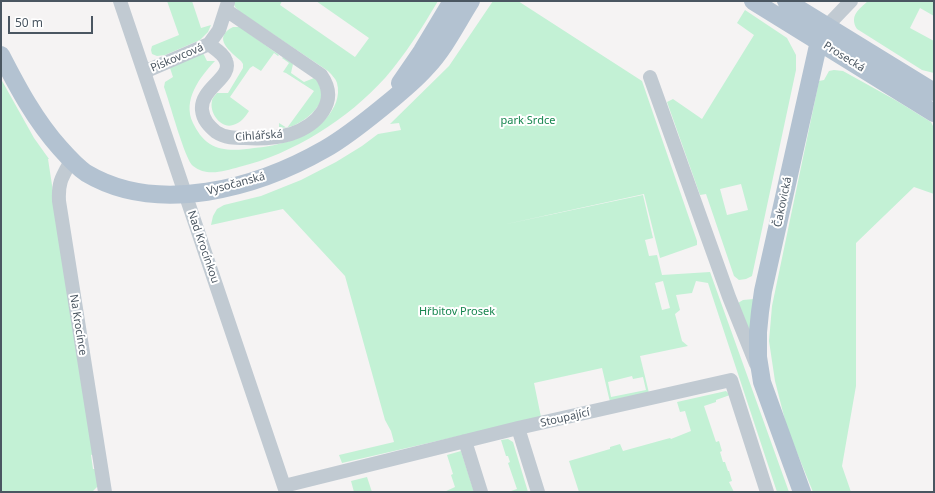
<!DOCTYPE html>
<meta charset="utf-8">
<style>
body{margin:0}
#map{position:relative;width:935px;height:493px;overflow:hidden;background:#f5f3f3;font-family:"Noto Sans",sans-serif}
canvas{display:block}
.frame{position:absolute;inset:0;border:2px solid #4a5661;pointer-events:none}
.scale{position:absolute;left:8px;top:16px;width:85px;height:18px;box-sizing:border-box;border:2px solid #4a5661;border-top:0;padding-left:5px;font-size:12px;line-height:14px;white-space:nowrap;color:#4a5661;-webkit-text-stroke:3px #fff;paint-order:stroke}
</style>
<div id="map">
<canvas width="935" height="493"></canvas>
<div class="frame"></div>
<div class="scale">50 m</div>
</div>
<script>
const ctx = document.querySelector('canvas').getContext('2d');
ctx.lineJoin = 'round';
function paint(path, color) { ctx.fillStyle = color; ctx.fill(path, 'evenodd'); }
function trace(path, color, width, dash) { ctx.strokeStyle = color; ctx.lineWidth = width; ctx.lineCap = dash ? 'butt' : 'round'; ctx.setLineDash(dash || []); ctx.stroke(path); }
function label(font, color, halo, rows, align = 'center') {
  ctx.font = font + ' "Noto Sans",sans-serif'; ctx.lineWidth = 4; ctx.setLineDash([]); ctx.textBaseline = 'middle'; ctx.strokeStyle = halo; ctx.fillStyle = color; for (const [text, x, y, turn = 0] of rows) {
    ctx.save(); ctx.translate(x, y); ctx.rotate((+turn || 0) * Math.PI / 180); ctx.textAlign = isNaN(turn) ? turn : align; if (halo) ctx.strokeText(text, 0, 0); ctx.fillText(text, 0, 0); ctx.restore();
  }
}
const green = new Path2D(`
 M 167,1 L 192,1 L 201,28 L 211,25 L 208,32 L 200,40 L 165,55 L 157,56 L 152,54 L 151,50 L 152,46 L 179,35 Z
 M 233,1 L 282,1 L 280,5 L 355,57 L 369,38 L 316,1 L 438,1 C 422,28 405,55 385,78 C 348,119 293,154 239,167 C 224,171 207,177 193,166 C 185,160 169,100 164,87 L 165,82 L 173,77 L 170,68 L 203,53 L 207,61 L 215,61 C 200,77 182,100 193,123 C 197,131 202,139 210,144 C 222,152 240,150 254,148 C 267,147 280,144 293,140 C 315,133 344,109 337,83 C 336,79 331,74 328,71 L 240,12 L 235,7 Z
 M 493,1 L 518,1 L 642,81 L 697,241 L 697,245 L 660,258 L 644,194 L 502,225 L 643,195 L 653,238 L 645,240 L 649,256 L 657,255 L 662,275 L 710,272 L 789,492 L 777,492 L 708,283 L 696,281 L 692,293 L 676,295 L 680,310 L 675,314 L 682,341 L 688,346 L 640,356 L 649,393 L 610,402 L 602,368 L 534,383 L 541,417 L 342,463 L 339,455 L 394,442 L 391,431 L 385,420 L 345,276 L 283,209 L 211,225 L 213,216 L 217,209 L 224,205 L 261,196 L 301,180 L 336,162 L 362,146 L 378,134 L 401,130 L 399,123 L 390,124 L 449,66 ZM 663,281 L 670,308 L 662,310 L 655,283 ZM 632,376 L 633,379 L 643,377 L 646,390 L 611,397 L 608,382 Z
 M 868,1 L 934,1 L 934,16 L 920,8 L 910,28 L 934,41 L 934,73 L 922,70 L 857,29 C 849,16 859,9 868,1 Z
 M 745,10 L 787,38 L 796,55 L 796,70 L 752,276 L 746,279 L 739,280 L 734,276 L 706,194 L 700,195 L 667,102 L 673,99 L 702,119 L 754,35 L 737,23 ZM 741,184 L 748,210 L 727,215 L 720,189 Z
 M 233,27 L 240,27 L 279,55 L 278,56 L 274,53 L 261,71 L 253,66 L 250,68 L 230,97 L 249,111 C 245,117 241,123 233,125 C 221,129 209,113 212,101 C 212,98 215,96 217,93 L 228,93 L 243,68 L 243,64 L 241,61 C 231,52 211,38 233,27 Z
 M 283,57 L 293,64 L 291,73 L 304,82 L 314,78 L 316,79 C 320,85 323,93 321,100 C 318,112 292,132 279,127 L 279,123 L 287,128 L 314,91 L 286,73 L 283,72 L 289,63 L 282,58 Z
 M 834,70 L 843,71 L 897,101 L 931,122 L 934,128 L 934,194 L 914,187 L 856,243 L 856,386 L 842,466 L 851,492 L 813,492 L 787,428 L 775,381 L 769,341 L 772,306 L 819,81 L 824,80 L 829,71 Z
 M 1,79 L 34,138 L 49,159 L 48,159 L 81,374 L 95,454 L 91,455 L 93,469 L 97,469 L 99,485 L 92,492 L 1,492 Z
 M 754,299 L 750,333 L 738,303 L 743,300 Z
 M 726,391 L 730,395 L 716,400 L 716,402 L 704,406 L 716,442 L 719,441 L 722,451 L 720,452 L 723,462 L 725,462 L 728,471 L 729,471 L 732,481 L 729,482 L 734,492 L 579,492 L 569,461 L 610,449 L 610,447 L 620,444 L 623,451 L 670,438 L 671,439 L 691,431 L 685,411 L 680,412 L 677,402 Z
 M 508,439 L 513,442 L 528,492 L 508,492 L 517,489 L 508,463 L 510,462 L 508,456 L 506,456 L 501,440 Z
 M 461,451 L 474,492 L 444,492 L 455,487 L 451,475 L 453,474 L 447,455 Z
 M 367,477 L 372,492 L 354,492 L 351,481 Z`);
const minor = new Path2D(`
 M 120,1 L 286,492
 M 827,26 L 851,1
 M 209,44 C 215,49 224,54 226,61 C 233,78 200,88 202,110 C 203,120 209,126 216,132 C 225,138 235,138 245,138 C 260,139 277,138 291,134 C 317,125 340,102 321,75 L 226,10
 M 144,72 L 209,44 L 219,30 L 228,2
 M 650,77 L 729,297 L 756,364
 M 71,161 C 62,177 58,182 59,201 L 105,492
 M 518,428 L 538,492
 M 465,441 L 481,492
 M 284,486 L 518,428 L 731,380 L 767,492`);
const major = new Path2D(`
 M 753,1 L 934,113
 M 786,1 L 934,92
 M 1,55 C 18,88 35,120 60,148 C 68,157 76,166 86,173 C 158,216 257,188 325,149 C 348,136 368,119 389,102 C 402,91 416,80 427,67 C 445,48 457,23 471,1
 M 400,83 L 422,51 L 452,1
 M 802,492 L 762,382 L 758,357 L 758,332 L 760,312 L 763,291 L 819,41 L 827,26`);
const streetNames = [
 ["Prosecká",844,57,32],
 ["Pískovcová",177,58,-23],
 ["Cihlářská",259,136,-4],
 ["Vysočanská",236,184,-15],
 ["Čakovická",783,202,-78],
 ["Nad Krocínkou",203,247,71],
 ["Na Krocínce",78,325,81],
 ["Stoupající",565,418,-13]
];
const parkNames = [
 ["park Srdce",528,121],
 ["Hřbitov Prosek",457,312]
];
paint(green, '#c3f1d5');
trace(minor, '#c1cad2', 14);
trace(major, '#b3c2d1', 18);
label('11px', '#4a5661', '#fff', streetNames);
label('11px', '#17864f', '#fff', parkNames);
</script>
